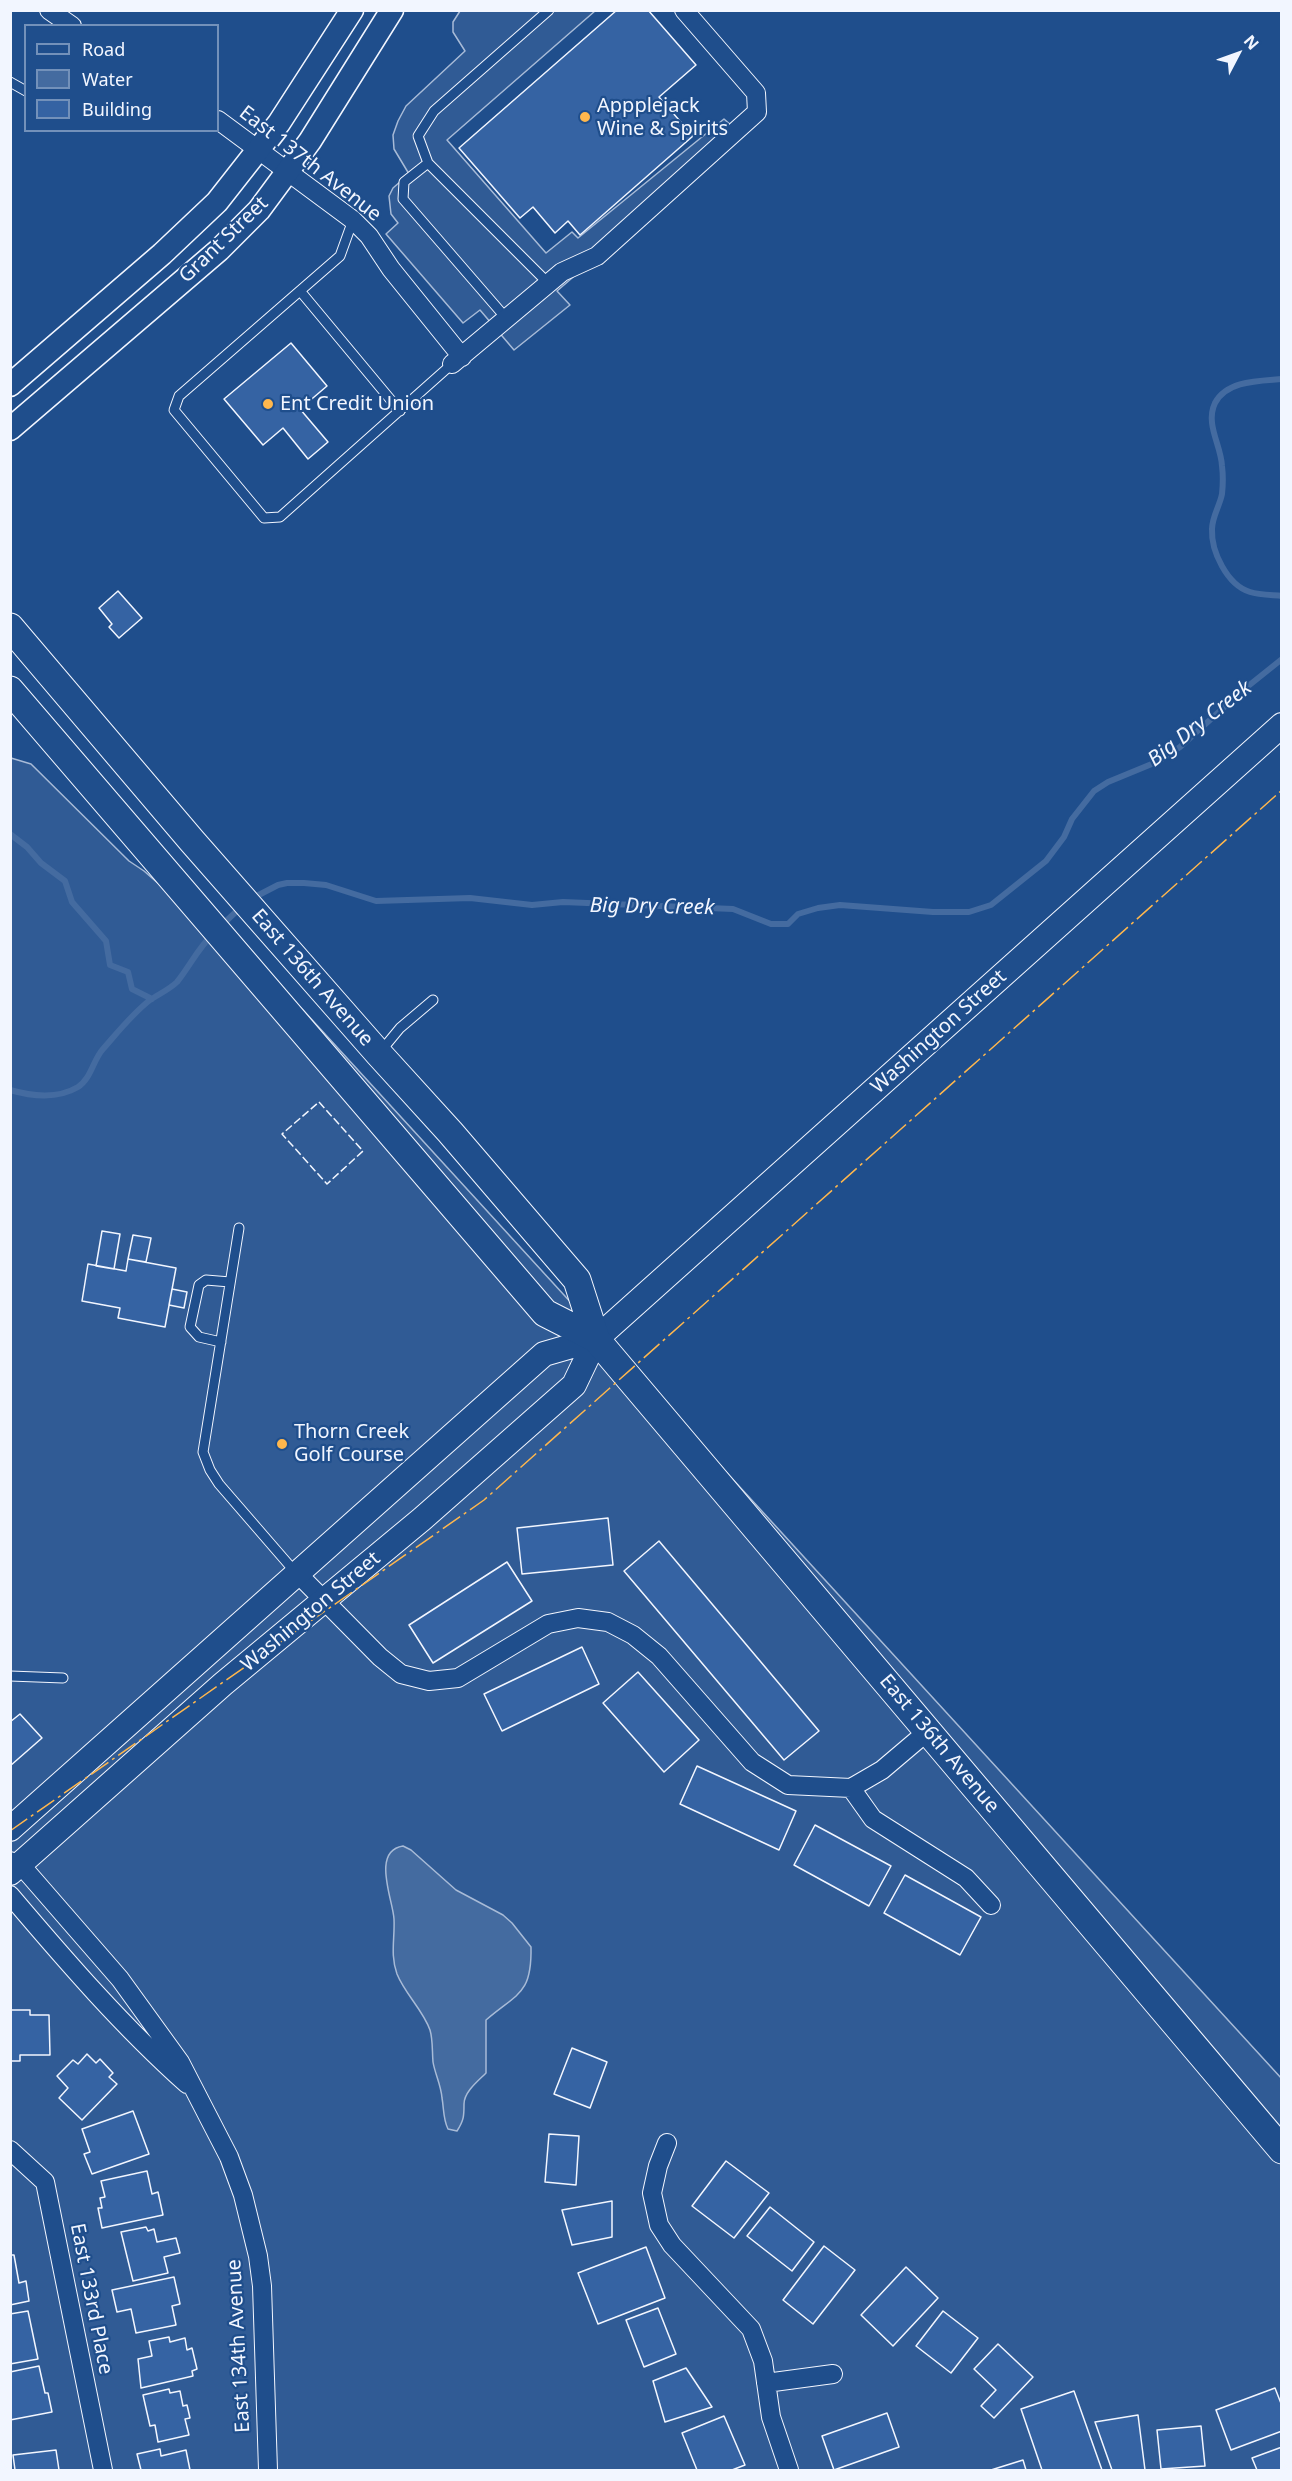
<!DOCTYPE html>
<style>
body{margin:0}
#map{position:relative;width:1292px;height:2481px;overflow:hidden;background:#1f4e8c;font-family:"Noto Sans",sans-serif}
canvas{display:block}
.frame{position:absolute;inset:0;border:12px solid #f2f6ff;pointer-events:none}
.legend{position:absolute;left:24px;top:24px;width:195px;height:108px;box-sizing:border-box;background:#1f4e8c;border:2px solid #7391ba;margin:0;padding:8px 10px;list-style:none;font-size:18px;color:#f2f6ff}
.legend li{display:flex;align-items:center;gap:12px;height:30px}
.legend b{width:30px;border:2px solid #7391ba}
.north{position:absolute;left:1208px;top:24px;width:60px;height:60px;-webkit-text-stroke:4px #1f4e8c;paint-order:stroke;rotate:49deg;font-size:16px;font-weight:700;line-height:24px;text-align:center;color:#f2f6ff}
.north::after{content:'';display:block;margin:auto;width:21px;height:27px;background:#f2f6ff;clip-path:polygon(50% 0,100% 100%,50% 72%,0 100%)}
</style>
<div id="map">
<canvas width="1292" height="2481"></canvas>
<div class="frame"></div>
<ul class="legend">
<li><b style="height:8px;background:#1f4e8c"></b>Road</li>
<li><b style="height:16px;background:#446ba0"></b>Water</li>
<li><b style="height:16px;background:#3563a3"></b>Building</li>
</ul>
<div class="north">N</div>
</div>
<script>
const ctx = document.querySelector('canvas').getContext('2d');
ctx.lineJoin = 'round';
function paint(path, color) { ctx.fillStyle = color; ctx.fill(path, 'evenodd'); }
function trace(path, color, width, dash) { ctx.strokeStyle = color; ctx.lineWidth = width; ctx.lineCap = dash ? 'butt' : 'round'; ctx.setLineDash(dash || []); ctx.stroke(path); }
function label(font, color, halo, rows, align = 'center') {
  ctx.font = font + ' "Noto Sans",sans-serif'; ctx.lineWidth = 4.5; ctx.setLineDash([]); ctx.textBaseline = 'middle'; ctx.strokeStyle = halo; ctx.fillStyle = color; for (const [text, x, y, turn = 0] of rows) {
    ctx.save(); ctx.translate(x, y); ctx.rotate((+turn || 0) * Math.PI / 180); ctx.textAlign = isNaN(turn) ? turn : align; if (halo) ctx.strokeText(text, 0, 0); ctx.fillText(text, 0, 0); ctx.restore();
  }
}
const built = new Path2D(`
 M 460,11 L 595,11 L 447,140 L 546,253 L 572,232 L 578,238 L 724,119 L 740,133 L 557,291 L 570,305 L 514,350 L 480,310 L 463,323 L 386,234 L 398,223 L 391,214 L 389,196 L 393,188 L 409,174 L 394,149 L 393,135 L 398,121 L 406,106 L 465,51 L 453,32 L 453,22 Z
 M 11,758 L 31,764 L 129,861 L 144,871 L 303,1010 L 1282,2079 L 1281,2470 L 11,2470 Z`);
const water = new Path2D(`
 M 403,1846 L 411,1850 L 456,1890 L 503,1915 L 512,1923 L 531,1947 C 532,1995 517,1993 486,2020 L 486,2073 C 478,2081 464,2092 464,2104 C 464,2116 464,2120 457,2131 L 448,2129 C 443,2119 444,2109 442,2098 C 441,2085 435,2074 433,2062 C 432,2051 433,2040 430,2030 C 423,2010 405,1994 397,1974 C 390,1955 395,1938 394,1919 C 393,1900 371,1851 403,1846 Z`);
const stream = new Path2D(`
 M 1282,379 C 1260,381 1227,380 1215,403 C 1205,424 1221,445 1222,466 C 1223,474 1223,485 1222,494 C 1220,505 1212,517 1212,529 C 1211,551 1227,585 1250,592 C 1259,595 1272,595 1282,596
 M 10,834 L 27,847 L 41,863 L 65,881 L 72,902 L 106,941 L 110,965 L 128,972 L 132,989 L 152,999
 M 251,899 L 278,885 L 287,883 L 304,883 L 326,885 L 376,901 L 470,898 L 532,905 L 563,902 L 733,909 L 771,924 L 788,924 L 798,914 L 818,908 L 840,905 L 933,912 L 969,912 L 991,905 L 1046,861 L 1064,837 L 1072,819 L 1094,791 L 1108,782 L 1159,761 L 1180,747 L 1242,691 L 1282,659
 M 222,925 L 241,907
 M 10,1090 C 31,1096 58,1099 78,1087 C 91,1079 93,1060 103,1049 C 118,1032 132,1014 150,1000 C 159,994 170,989 177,982 C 190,966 198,948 213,934`);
const building = new Path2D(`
 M 617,10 L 648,10 L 696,65 L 659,97 L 693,136 L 580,235 L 568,221 L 555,233 L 533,207 L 520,218 L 459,148 Z
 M 291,343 L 327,386 L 300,409 L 328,442 L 308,459 L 283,428 L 263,445 L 224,399 Z
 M 118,591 L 142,618 L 119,638 L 109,627 L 112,624 L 99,608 Z
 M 102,1231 L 120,1234 L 114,1269 L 96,1266 Z
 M 133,1235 L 151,1238 L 146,1262 L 128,1259 Z
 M 128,1259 L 176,1268 L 165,1327 L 118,1318 L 120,1308 L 82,1301 L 88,1264 L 126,1271 Z
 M 172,1289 L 187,1292 L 184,1308 L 169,1305 Z
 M 608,1518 L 613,1565 L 522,1574 L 517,1528 Z
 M 659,1541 L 819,1731 L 784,1760 L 624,1571 Z
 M 507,1562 L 532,1601 L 433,1663 L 409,1625 Z
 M 582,1647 L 599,1684 L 502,1731 L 484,1694 Z
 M 638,1672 L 699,1740 L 664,1772 L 603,1703 Z
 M 20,1714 L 42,1738 L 10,1766 L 10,1722 Z
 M 697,1766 L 796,1811 L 779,1850 L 680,1804 Z
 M 815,1825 L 891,1866 L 869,1906 L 794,1865 Z
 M 905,1875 L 981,1917 L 960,1955 L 884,1913 Z
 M 10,2010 L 30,2010 L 30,2015 L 49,2015 L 50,2055 L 20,2055 L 20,2061 L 10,2061 Z
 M 572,2048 L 607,2062 L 590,2108 L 554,2094 Z
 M 87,2054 L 96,2063 L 100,2059 L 113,2073 L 109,2077 L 117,2084 L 82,2120 L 59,2098 L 68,2088 L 57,2076 L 73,2060 L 78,2064 Z
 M 133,2111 L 149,2154 L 92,2174 L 84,2154 L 90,2152 L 82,2129 Z
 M 549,2134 L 579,2136 L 576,2185 L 545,2182 Z
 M 726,2161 L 769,2193 L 734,2238 L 692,2206 Z
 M 147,2171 L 152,2194 L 158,2192 L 163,2215 L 102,2228 L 98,2208 L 102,2208 L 100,2198 L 105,2197 L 101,2181 Z
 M 612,2201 L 612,2237 L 572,2245 L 562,2210 Z
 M 770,2207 L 814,2242 L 792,2271 L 747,2236 Z
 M 146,2227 L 148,2231 L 154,2229 L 157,2242 L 176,2238 L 180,2253 L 164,2257 L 168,2273 L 133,2281 L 121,2232 Z
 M 824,2246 L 855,2270 L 813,2324 L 783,2300 Z
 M 646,2247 L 665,2298 L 598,2324 L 578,2273 Z
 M 10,2255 L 14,2255 L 19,2283 L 26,2281 L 29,2301 L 10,2305 Z
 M 906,2267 L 938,2298 L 893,2346 L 861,2315 Z
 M 174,2277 L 180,2304 L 172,2306 L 176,2325 L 136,2333 L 131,2309 L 117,2312 L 112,2290 Z
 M 658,2308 L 676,2354 L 644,2367 L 626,2320 Z
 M 28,2311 L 38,2359 L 10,2364 L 10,2314 Z
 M 943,2311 L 978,2338 L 951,2373 L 916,2346 Z
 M 169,2337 L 170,2342 L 185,2338 L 187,2350 L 192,2348 L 197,2369 L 192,2371 L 193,2376 L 141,2388 L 138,2359 L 152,2356 L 149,2341 Z
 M 998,2344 L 1033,2377 L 994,2418 L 981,2406 L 996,2390 L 974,2369 Z
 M 39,2366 L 45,2393 L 48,2393 L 52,2412 L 10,2420 L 10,2372 Z
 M 686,2368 L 712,2407 L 665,2422 L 653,2381 Z
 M 1275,2388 L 1282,2406 L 1282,2431 L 1231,2450 L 1216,2410 Z
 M 169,2389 L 170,2393 L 180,2391 L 183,2406 L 187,2405 L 190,2418 L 185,2419 L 189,2435 L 158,2442 L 155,2425 L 150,2426 L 143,2395 Z
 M 1074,2391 L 1102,2470 L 1042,2470 L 1021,2409 Z
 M 887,2413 L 899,2447 L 834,2470 L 822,2436 Z
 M 1138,2415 L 1145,2470 L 1112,2470 L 1095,2422 Z
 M 724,2416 L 745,2465 L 732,2470 L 697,2470 L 682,2433 Z
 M 1201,2426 L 1205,2466 L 1161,2469 L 1157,2430 Z
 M 1282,2447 L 1282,2470 L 1257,2470 L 1252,2458 Z
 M 160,2449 L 161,2456 L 186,2450 L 190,2470 L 141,2470 L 137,2454 Z
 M 56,2450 L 59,2470 L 15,2470 L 13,2455 Z
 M 1023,2460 L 1026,2470 L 991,2470 Z`);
const service = new Path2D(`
 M 10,82 L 26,91
 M 428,163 L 404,182 L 403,199 L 506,318
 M 353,220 L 340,256 L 179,396 L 174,410 L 264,518 L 280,517 L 452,364
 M 548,283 L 428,163 L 418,136 L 434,111 L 549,10
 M 301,292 L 400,411
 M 381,1051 L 400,1028 L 433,1000
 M 239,1228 L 203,1452 L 210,1470 L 219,1484 L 296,1573
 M 221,1342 L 199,1337 L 190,1327 L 199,1285 L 206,1280 L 230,1282
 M 10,1676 L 63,1678`);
const minor = new Path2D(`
 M 49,10 L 72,26
 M 218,120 L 353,220 L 369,236 L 391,269 L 462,357
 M 452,364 L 562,272 L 597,256 L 757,112 L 756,93 L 684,10
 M 298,1574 L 380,1657 L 401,1674 L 429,1681 L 458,1678 L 548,1624 L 578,1618 L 608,1622 L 633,1635 L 659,1656 L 752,1762 L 788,1785 L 851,1788 L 882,1770 L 928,1731
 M 851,1788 L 873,1819 L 966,1878 L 991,1905
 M 10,1861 L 20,1864 L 120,1979 L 180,2062 L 229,2157 L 243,2195 L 258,2256 L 262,2286 L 268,2470
 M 10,1895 C 66,1961 123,2027 187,2084
 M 667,2143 L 658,2166 L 652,2193 L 659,2225 L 672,2245 L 751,2329 L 763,2361 L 771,2417 L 789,2470
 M 10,2150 L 45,2182 L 103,2470
 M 766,2383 L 833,2374`);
const tertiary = new Path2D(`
 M 10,385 L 162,254 L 217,202 L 279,123 L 352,10
 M 10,429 L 219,250 L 259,210 L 310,141 L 392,10`);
const secondary = new Path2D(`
 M 10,1829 L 544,1354 L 596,1339
 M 10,1873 L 223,1684 L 422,1519 L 574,1385 L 596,1339 L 1282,725`);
const primary = new Path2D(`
 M 10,627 L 192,841 L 379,1054 L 450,1132 L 577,1280 L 596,1339 L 1282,2150
 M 10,690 L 545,1313 L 596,1339`);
const fence = new Path2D(`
 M 319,1102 L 363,1151 L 327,1184 L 282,1134 Z`);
const power = new Path2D(`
 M 10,1831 L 484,1500 L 1282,790`);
const markers = [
 [585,117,6,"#ffb74d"],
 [268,404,6,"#ffb74d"],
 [282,1444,6,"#ffb74d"]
];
const poiNames = [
 ["Appplejack",597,106],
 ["Wine & Spirits",597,129],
 ["Ent Credit Union",280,404],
 ["Thorn Creek",294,1432],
 ["Golf Course",294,1455]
];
const streetNames = [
 ["East 137th Avenue",310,164,38],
 ["Grant Street",224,240,-44],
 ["East 136th Avenue",312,978,49],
 ["Washington Street",939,1032,-42],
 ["Washington Street",311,1612,-40],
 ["East 136th Avenue",939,1744,50],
 ["East 133rd Place",91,2299,79],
 ["East 134th Avenue",239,2346,-93]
];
const waterNames = [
 ["Big Dry Creek",1200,724,-38],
 ["Big Dry Creek",652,907,1]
];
paint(built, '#305b95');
trace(built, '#a8bbd7', 1.5);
paint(water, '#446ba0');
trace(water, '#a8bbd7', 1.5);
trace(stream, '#446ba0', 6);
paint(building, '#3563a3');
trace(building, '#f2f6ff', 1.5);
trace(service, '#f2f6ff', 11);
trace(minor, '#f2f6ff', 20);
trace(tertiary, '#f2f6ff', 25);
trace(secondary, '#f2f6ff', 26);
trace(primary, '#f2f6ff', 29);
trace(service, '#1f4e8c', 9);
trace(minor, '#1f4e8c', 18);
trace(tertiary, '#1f4e8c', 22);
trace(secondary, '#1f4e8c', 24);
trace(primary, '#1f4e8c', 27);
trace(fence, '#f2f6ff', 1.5, [8, 3]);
trace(power, '#ffb74d', 1.5, [21, 4.5, 3, 4.5]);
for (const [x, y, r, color] of markers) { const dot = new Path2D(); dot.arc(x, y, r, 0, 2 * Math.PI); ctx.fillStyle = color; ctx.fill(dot); trace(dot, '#1f4e8c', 2); }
label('20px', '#f2f6ff', '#1f4e8c', poiNames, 'left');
label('20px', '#f2f6ff', '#1f4e8c', streetNames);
label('italic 21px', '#f2f6ff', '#1f4e8c', waterNames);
</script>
